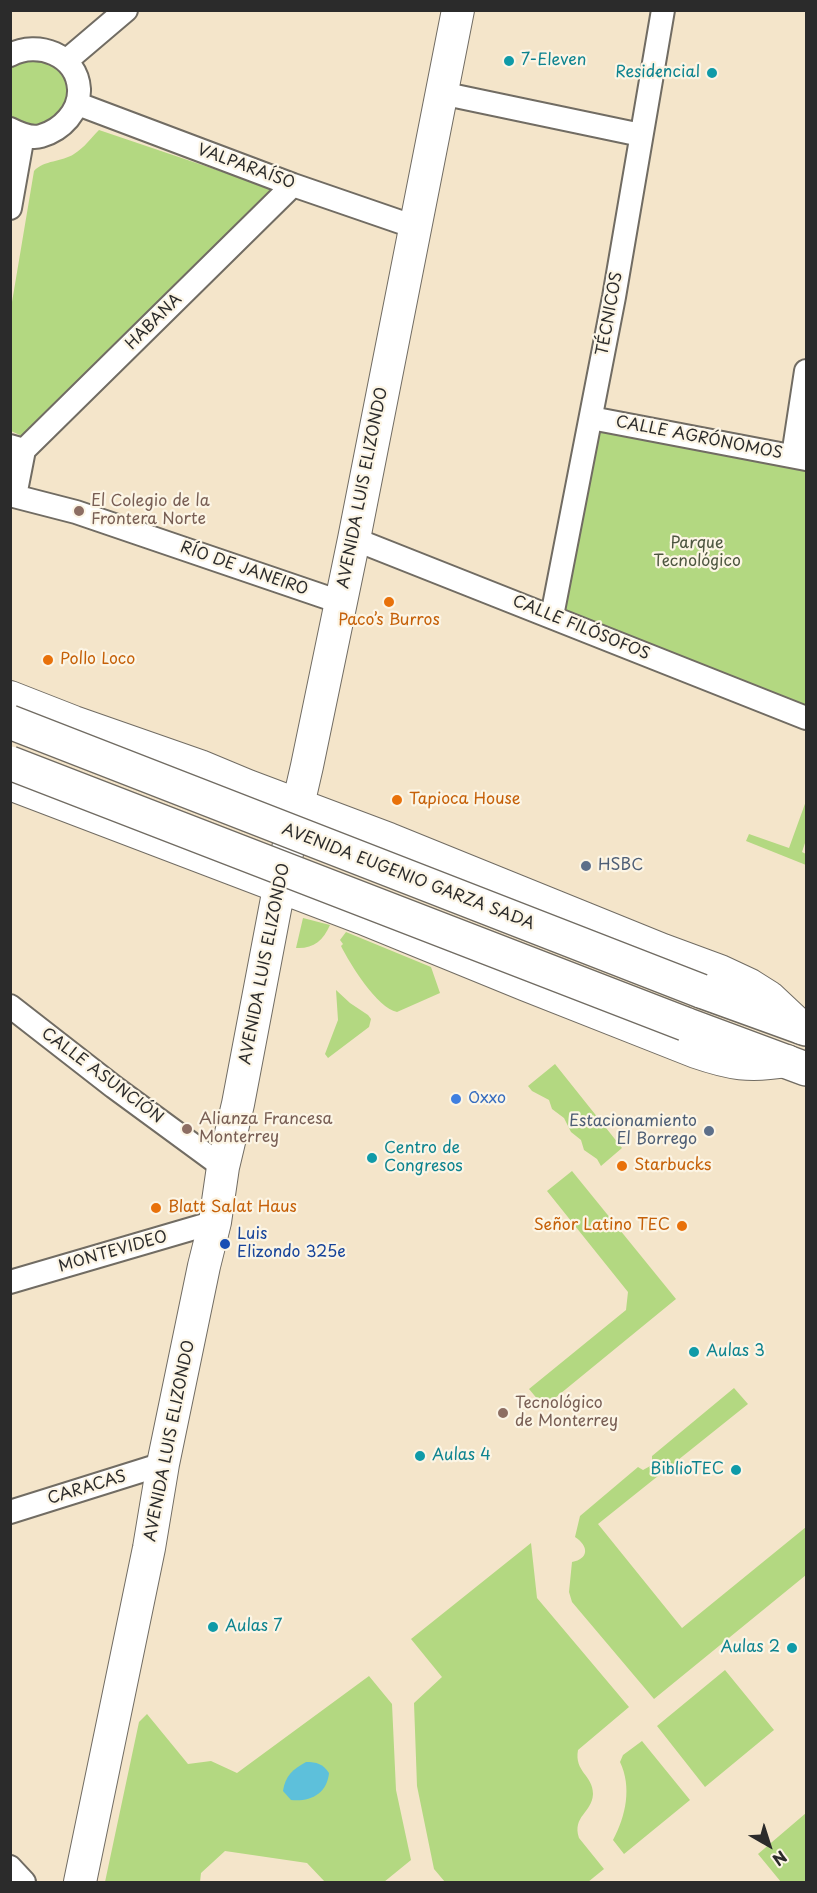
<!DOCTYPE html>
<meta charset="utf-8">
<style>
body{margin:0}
#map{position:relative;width:817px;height:1893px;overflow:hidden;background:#f4e5ca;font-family:"Playpen Sans",sans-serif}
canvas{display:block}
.frame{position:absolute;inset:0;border:12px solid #2b2b2b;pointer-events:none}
.north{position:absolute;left:739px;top:1815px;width:60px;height:60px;-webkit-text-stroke:4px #fcf5e5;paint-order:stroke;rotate:141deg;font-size:16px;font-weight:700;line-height:24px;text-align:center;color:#2b2b2b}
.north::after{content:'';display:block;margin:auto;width:21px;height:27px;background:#2b2b2b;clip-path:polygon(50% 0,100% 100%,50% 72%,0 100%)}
</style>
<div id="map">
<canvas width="817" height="1893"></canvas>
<div class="frame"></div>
<div class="north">N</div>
</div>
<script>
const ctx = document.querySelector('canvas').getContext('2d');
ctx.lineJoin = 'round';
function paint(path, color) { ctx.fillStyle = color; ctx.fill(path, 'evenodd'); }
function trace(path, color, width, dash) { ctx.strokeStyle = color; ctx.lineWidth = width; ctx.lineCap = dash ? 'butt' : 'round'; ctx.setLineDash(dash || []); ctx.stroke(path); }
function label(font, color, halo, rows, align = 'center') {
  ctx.font = font + ' "Playpen Sans",sans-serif'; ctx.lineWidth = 4.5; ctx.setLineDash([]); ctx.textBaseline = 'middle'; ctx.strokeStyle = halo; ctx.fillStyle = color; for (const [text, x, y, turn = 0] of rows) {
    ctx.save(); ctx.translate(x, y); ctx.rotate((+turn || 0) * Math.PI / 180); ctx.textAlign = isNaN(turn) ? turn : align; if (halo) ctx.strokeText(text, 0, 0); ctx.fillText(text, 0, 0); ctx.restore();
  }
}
const green = new Path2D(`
 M 31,48 L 75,73 L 65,122 L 11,129 L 11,55 Z
 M 99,130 L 282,192 L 27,435 L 22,436 L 11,431 L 11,308 L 34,171 C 44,160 62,162 74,154 C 84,148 91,138 99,130 Z
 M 591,420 L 806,463 L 806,718 L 553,613 Z
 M 806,801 L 806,840 L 802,852 L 806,854 L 806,865 L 746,841 L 749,834 L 789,848 Z
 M 303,918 L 330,925 C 323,941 313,949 296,948 Z
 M 346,932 L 431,967 L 440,993 L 397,1012 C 377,1008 350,964 341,946 L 343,944 L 340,940 Z
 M 336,990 L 350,1003 L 368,1015 L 371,1019 L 369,1027 L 328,1058 L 325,1054 L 338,1020 Z
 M 555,1064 L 622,1148 L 601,1166 L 597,1159 L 584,1150 L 581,1140 L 571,1132 L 564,1118 L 552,1109 L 549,1100 L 532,1091 L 528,1086 Z
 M 572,1171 L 676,1299 L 544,1407 L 529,1389 L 626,1310 L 628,1292 L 547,1191 Z
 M 734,1388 L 748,1404 L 598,1524 L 682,1628 L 806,1527 L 806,1575 L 654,1699 L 572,1602 L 569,1592 L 572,1562 C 589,1559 589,1546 575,1537 L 580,1516 L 638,1467 L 643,1470 L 652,1465 L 652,1456 Z
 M 531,1543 L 537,1598 L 629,1707 L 578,1750 C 574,1772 593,1775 593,1794 C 592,1813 572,1816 579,1838 L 604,1869 L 588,1882 L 445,1882 L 434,1869 L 417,1786 L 414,1703 L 442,1677 L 411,1639 Z
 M 725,1670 L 774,1730 L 705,1787 L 657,1726 Z
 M 369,1676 L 392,1704 L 396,1790 L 411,1860 L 384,1882 L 325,1882 L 307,1863 L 225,1851 L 201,1873 L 200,1882 L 105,1882 L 139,1722 L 147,1714 L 188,1764 L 211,1761 L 237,1773 Z
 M 642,1741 L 690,1800 L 624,1854 L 613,1840 C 626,1816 632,1787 620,1762 L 623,1755 Z
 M 806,1813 L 806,1882 L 781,1882 L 758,1854 Z`);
const water = new Path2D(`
 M 306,1762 C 317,1762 323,1764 329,1773 C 327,1794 310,1802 291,1800 L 283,1791 C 285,1776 293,1769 306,1762 Z`);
const street = new Path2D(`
 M 10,55 C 38,40 77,55 79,89 C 80,111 62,130 41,136 C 31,139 20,134 10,129
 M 66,61 L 126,10
 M 441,93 L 641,135
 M 78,104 L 293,185 L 415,227
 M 10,208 L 23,135
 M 591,418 L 806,459
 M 10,446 L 24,450 L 293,185
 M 793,456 L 806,371
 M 10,495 L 76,512 L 340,602
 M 15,496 L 24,450
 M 354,539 L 806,718
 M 552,616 L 614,297 L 663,10
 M 10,1006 L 114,1087 L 223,1167
 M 10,1282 L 215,1222
 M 10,1512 L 163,1464
 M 10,1867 L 24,1882`);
const secondary = new Path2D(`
 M 10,697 L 74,722 L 200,766 L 248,786 L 389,839 L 663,950 L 720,971 L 750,985 L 769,997 L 802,1028
 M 10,784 L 362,918 L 526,985 L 696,1052 C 731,1064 749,1067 787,1061
 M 80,1882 L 149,1548 L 163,1464 L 204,1266 L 215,1222 L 223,1167 L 238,1104 L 279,888 L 307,766 L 354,539 L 458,10`);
const highway = new Path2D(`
 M 701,991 L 806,1029
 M 685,1024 L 806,1069`);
const highwayBridge = new Path2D(`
 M 10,722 L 701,991
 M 10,763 L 685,1024`);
const markers = [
 [509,61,6,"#0f9aa8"],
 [712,73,6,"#0f9aa8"],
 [79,511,6,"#8d6e63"],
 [389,602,6,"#e8710a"],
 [48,660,6,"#e8710a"],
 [397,800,6,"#e8710a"],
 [586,866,6,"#5c6f8a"],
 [456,1099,6,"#3f7fe0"],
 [187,1129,6,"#8d6e63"],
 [709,1131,6,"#5c6f8a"],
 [372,1158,6,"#0f9aa8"],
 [622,1166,6,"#e8710a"],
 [156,1208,6,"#e8710a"],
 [682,1226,6,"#e8710a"],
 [225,1244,6,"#1a4fb4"],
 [694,1352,6,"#0f9aa8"],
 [503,1413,6,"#8d6e63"],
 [420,1456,6,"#0f9aa8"],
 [736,1470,6,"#0f9aa8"],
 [213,1627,6,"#0f9aa8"],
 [792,1648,6,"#0f9aa8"]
];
const cultureNames = [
 ["7-Eleven",521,61],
 ["Residencial",700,73,"right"],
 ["Centro de",384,1149],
 ["Congresos",384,1167],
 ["Aulas 3",706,1352],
 ["Aulas 4",432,1456],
 ["BiblioTEC",724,1470,"right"],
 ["Aulas 7",225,1627],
 ["Aulas 2",780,1648,"right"]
];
const streetNames = [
 ["VALPARAÍSO",246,167,20],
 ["TÉCNICOS",610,314,-80],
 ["HABANA",154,322,-45],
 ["CALLE AGRÓNOMOS",699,438,11],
 ["AVENIDA LUIS ELIZONDO",363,488,-79],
 ["RÍO DE JANEIRO",244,569,19],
 ["CALLE FILÓSOFOS",581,628,22],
 ["AVENIDA EUGENIO GARZA SADA",408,877,21],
 ["AVENIDA LUIS ELIZONDO",265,964,-79],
 ["CALLE ASUNCIÓN",102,1076,37],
 ["MONTEVIDEO",113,1252,-16],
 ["AVENIDA LUIS ELIZONDO",170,1441,-79],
 ["CARACAS",87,1488,-17]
];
const educationNames = [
 ["El Colegio de la",91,502],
 ["Frontera Norte",91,520],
 ["Alianza Francesa",199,1120],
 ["Monterrey",199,1138],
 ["Tecnológico",515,1404],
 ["de Monterrey",515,1422]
];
const parkNames = [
 ["Parque",697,544],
 ["Tecnológico",697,562]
];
const foodNames = [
 ["Paco’s Burros",389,621,"center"],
 ["Pollo Loco",60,660],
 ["Tapioca House",409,800],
 ["Starbucks",634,1166],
 ["Blatt Salat Haus",168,1208],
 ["Señor Latino TEC",670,1226,"right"]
];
const serviceNames = [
 ["HSBC",598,866],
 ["Estacionamiento",697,1122,"right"],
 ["El Borrego",697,1140,"right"]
];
const shopNames = [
 ["Oxxo",468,1099]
];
const transitNames = [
 ["Luis",237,1235],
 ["Elizondo 325e",237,1253]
];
paint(green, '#b3d881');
paint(water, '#5dc0db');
trace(street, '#716c63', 26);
trace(secondary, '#716c63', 34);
trace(highway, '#716c63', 36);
trace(street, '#fff', 22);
trace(secondary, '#fff', 32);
trace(highway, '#fff', 33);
trace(highwayBridge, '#716c63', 36, []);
trace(highwayBridge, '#fff', 33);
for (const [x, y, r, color] of markers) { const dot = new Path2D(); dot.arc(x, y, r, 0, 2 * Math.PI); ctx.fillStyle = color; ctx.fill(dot); trace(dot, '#fcf5e5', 2); }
label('16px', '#0d838f', '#fcf5e5', cultureNames, 'left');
label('16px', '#2b2b2b', '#fcf5e5', streetNames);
label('16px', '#785e54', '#fcf5e5', educationNames, 'left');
label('16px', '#4d5640', '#fcf5e5', parkNames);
label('16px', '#c56008', '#fcf5e5', foodNames, 'left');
label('16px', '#4e5e75', '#fcf5e5', serviceNames, 'left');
label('16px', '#366cbe', '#fcf5e5', shopNames, 'left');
label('16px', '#164399', '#fcf5e5', transitNames, 'left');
</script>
